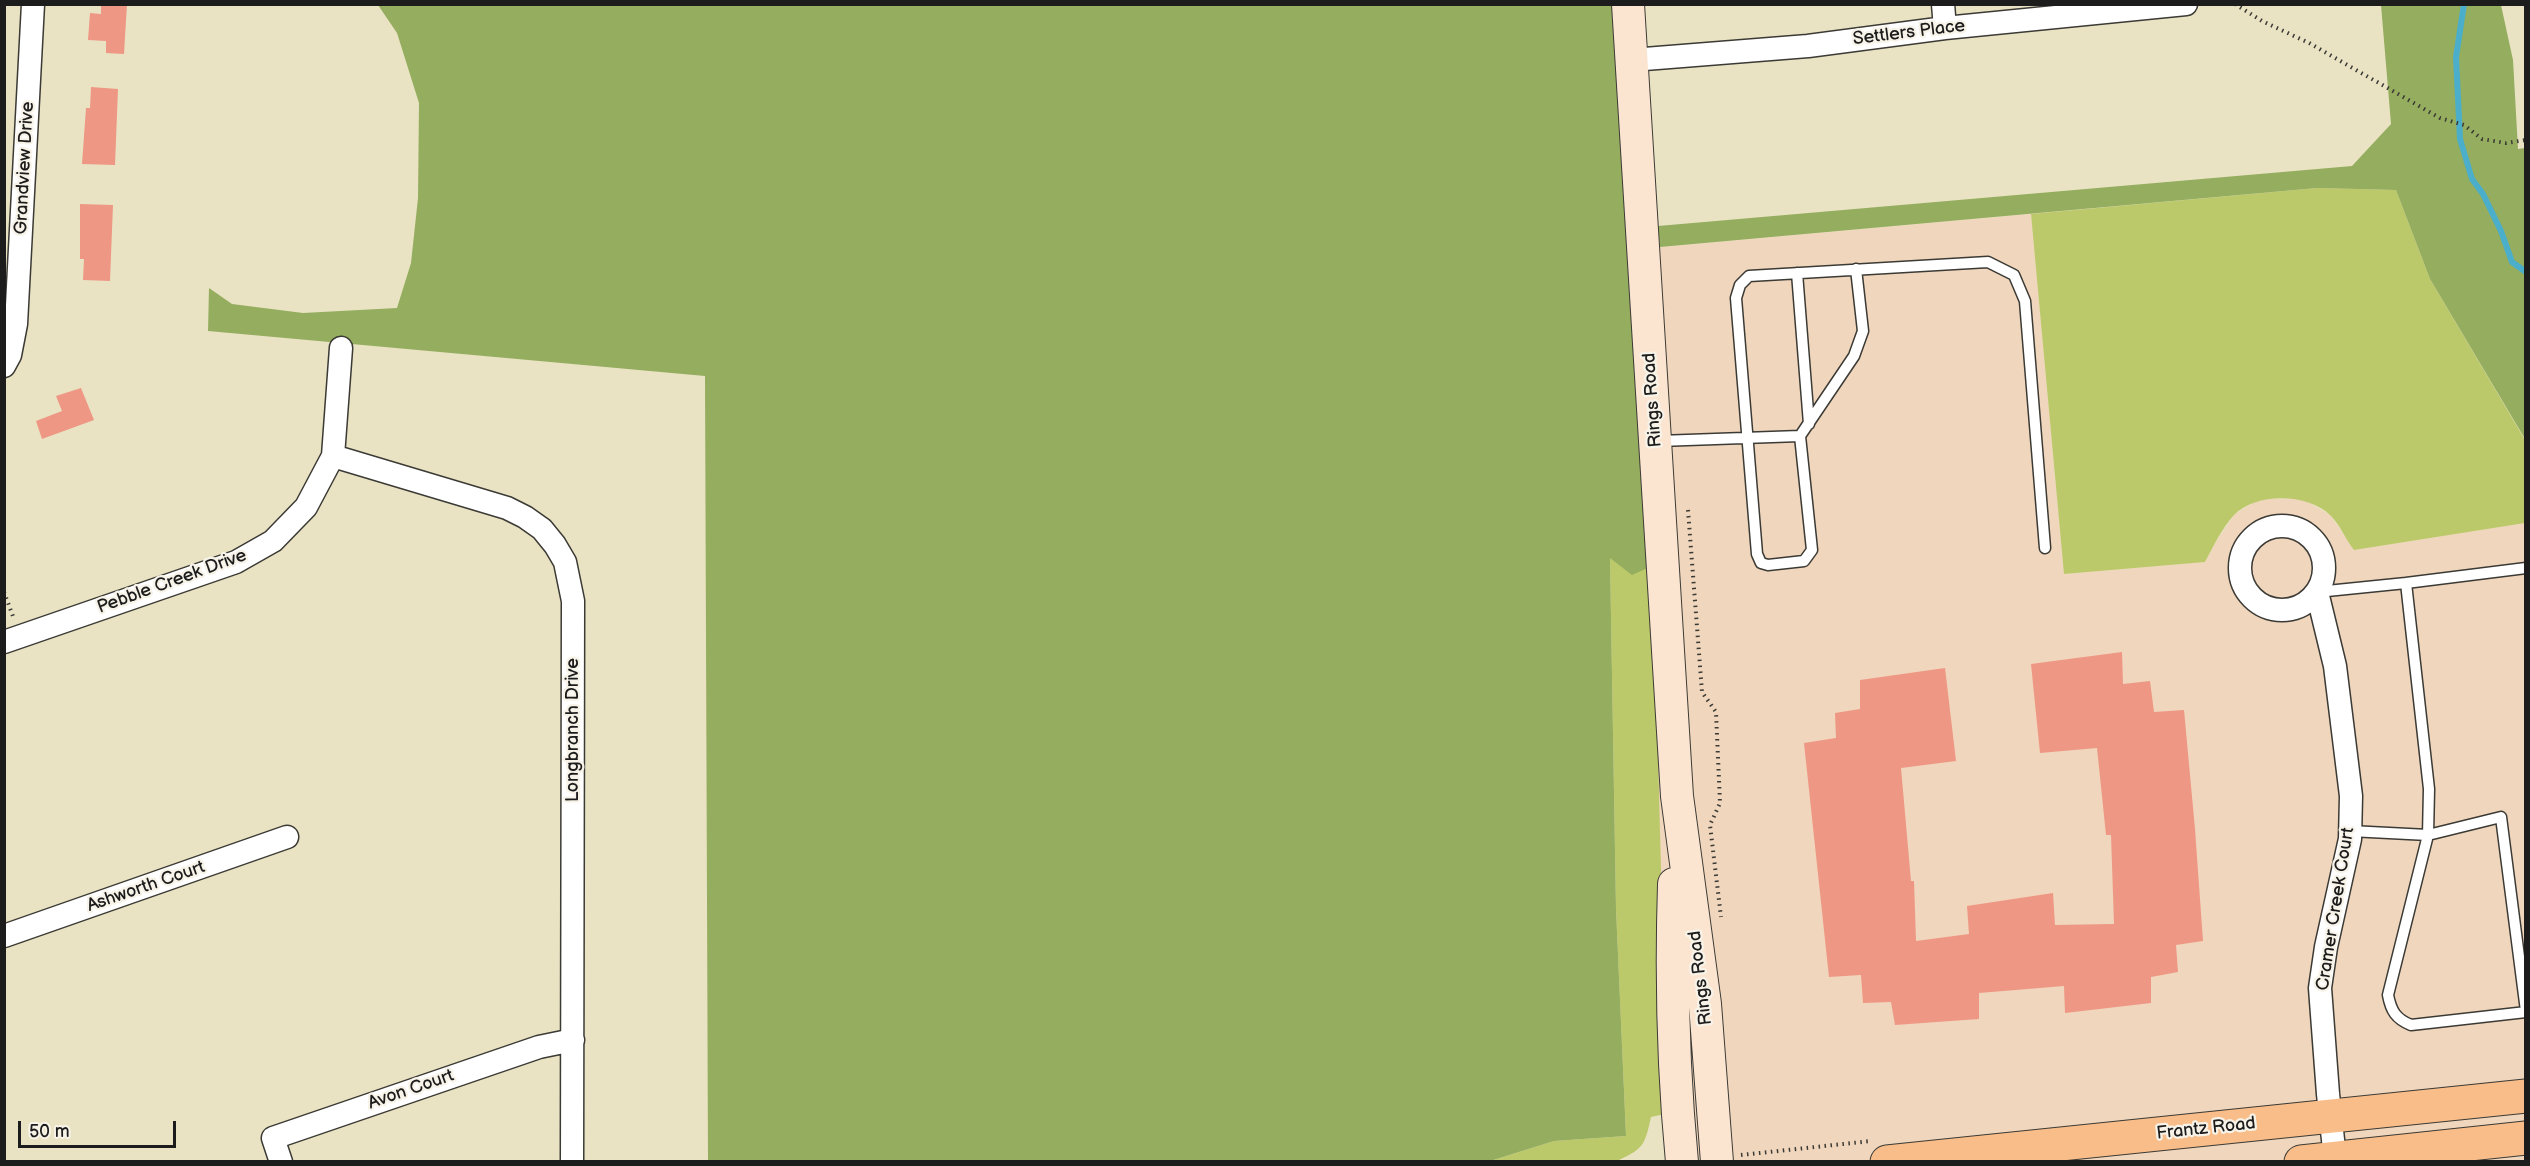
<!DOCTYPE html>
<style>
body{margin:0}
#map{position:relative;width:2530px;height:1166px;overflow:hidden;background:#e9e3c3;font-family:"Balsamiq Sans",sans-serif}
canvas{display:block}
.frame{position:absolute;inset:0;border:6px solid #1c1c1c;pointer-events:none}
.scale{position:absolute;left:18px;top:1121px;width:158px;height:27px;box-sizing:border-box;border:3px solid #1c1c1c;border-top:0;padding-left:8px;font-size:18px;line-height:21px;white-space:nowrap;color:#1c1c1c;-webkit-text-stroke:4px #f7f3e8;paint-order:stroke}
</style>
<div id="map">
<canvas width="2530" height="1166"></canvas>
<div class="frame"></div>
<div class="scale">50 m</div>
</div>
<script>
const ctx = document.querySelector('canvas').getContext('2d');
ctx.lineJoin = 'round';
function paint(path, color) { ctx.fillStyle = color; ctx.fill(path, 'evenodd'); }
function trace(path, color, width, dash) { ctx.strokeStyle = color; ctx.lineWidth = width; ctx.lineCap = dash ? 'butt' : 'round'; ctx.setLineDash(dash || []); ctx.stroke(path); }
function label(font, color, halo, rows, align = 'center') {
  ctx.font = font + ' "Balsamiq Sans",sans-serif'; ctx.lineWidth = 4.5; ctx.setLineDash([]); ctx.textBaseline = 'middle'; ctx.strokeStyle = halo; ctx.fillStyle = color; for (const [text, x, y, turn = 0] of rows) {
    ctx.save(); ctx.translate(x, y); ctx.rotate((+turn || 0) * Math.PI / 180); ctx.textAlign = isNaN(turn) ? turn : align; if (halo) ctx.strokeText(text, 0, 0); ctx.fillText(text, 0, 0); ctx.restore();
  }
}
const built = new Path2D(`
 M 2031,214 L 2064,574 L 2205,562 L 2216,542 L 2235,514 L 2260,499 L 2302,499 L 2330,515 L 2354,550 L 2525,523 L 2525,1161 L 1702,1161 L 1665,1114 L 1656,984 L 1662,947 L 1629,250 Z`);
const green = new Path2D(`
 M 2317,188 L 2396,190 L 2430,279 L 2525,440 L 2525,523 L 2354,550 C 2346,540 2340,525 2331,516 C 2309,493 2256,492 2234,515 C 2222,528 2213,547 2205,562 L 2064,574 L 2031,214 Z
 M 1610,558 L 1650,567 L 1655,644 L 1661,869 L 1662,947 L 1656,984 L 1665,1114 L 1651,1117 C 1645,1143 1645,1148 1619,1160 L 1487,1162 L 1554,1141 L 1626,1136 L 1616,909 Z`);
const forest = new Path2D(`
 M 378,5 L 1612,5 L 1650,567 L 1632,575 L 1610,558 L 1616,909 L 1626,1136 L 1554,1141 L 1487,1162 L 708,1161 L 705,376 L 208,331 L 209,288 L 232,304 L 303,313 L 397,308 L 411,263 L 418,198 L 419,103 L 397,33 Z
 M 2381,5 L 2501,5 L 2513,60 L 2518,149 L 2525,148 L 2525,439 L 2430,279 L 2396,190 L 2317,188 L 1660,247 L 1658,226 L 2352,166 L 2391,124 Z`);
const stream = new Path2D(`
 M 2464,4 L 2456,57 L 2460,139 L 2472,179 L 2483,194 L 2501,231 L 2512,262 L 2526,272`);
const building = new Path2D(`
 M 101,4 L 127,4 L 124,54 L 106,53 L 106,41 L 88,40 L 90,13 L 101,14 Z
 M 91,87 L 118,89 L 115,165 L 82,164 L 86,108 L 90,108 Z
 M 80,204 L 113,205 L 110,281 L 83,280 L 84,259 L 80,259 Z
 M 81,388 L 94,420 L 42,439 L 36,421 L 62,411 L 56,396 Z
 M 2122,652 L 2123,684 L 2150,681 L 2154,712 L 2184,710 L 2195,829 L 2203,941 L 2176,945 L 2178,972 L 2151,977 L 2151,1003 L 2065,1013 L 2064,986 L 1979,993 L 1979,1019 L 1895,1025 L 1891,1002 L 1863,1003 L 1861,975 L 1829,977 L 1804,743 L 1836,738 L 1835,713 L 1860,709 L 1860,680 L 1945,668 L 1956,761 L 1901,768 L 1911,881 L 1914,881 L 1916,941 L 1969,934 L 1967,906 L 2053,893 L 2055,925 L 2114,924 L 2111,835 L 2106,835 L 2097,748 L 2040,753 L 2031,664 Z`);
const path = new Path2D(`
 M 2235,4 L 2262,21 L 2309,43 L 2440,118 L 2464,125 L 2482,139 L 2506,143 L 2526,140
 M 1688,510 L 1702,692 L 1716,712 L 1720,803 L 1710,825 L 1721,917
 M 4,592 L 14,619
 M 1741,1155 L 1871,1141`);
const service = new Path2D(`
 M 1797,273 L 1809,424
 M 1800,436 L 1812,550 L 1804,561 L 1768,565 L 1761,563 L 1757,554 L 1736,298 L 1740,285 L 1749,276 L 1988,262 L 2014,275 L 2025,301 L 2045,548
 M 1659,441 L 1800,436 L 1854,356 L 1863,331 L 1856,269
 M 2406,583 L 2526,568
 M 2317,592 L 2406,583 L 2429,789 L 2428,835 L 2388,995 C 2391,1011 2396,1019 2411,1025 L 2526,1012
 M 2350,831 L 2428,835 L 2501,817 L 2526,1011`);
const minor = new Path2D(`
 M 1943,4 L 1945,28
 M 1632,60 L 1808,46 L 1945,28 L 2186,4
 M 4,366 L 10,355 L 16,324 L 33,4
 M 333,456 L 507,508 L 525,517 L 542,529 L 555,545 L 565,562 L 573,601 L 572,1162
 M2240 568a42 42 0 1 1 84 0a42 42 0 1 1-84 0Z
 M 2317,592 L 2335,666 L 2351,796 L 2350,839 L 2326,947 L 2320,988 L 2328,1094 L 2335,1158
 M 4,642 L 236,562 L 273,541 L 306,507 L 333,456 L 341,348
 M 4,936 L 287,837
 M 281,1162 L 273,1138 L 539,1047 L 573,1040`);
const secondary = new Path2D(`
 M 1628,4 L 1677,796 L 1705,1004 L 1717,1162
 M 1674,884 C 1671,977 1673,1069 1682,1162`);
const primary = new Path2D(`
 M 1887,1162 L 2526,1096
 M 2301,1162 L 2526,1138`);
const streetNames = [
 ["Settlers Place",1909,33,-7],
 ["Grandview Drive",25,168,-87],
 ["Rings Road",1653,400,-94],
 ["Pebble Creek Drive",172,582,-20],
 ["Longbranch Drive",573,730,-90],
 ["Ashworth Court",146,887,-19],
 ["Cramer Creek Court",2336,909,-81],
 ["Rings Road",1701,978,-97],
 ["Avon Court",411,1090,-19],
 ["Frantz Road",2206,1129,-6]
];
paint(built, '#f0d6bc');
paint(green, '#bcc96b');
paint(forest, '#95ad5f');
trace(stream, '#4baeca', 6);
paint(building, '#ee9784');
trace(service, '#3b3a35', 13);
trace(minor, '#3b3a35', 25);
trace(secondary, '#3b3a35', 34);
trace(primary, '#3b3a35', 35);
trace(path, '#3b3a35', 4, [1.5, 4.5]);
trace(service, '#fff', 10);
trace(minor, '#fff', 22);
trace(secondary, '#fce5d0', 32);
trace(primary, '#f8bd89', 33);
label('18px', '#1c1c1c', '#f7f3e8', streetNames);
</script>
